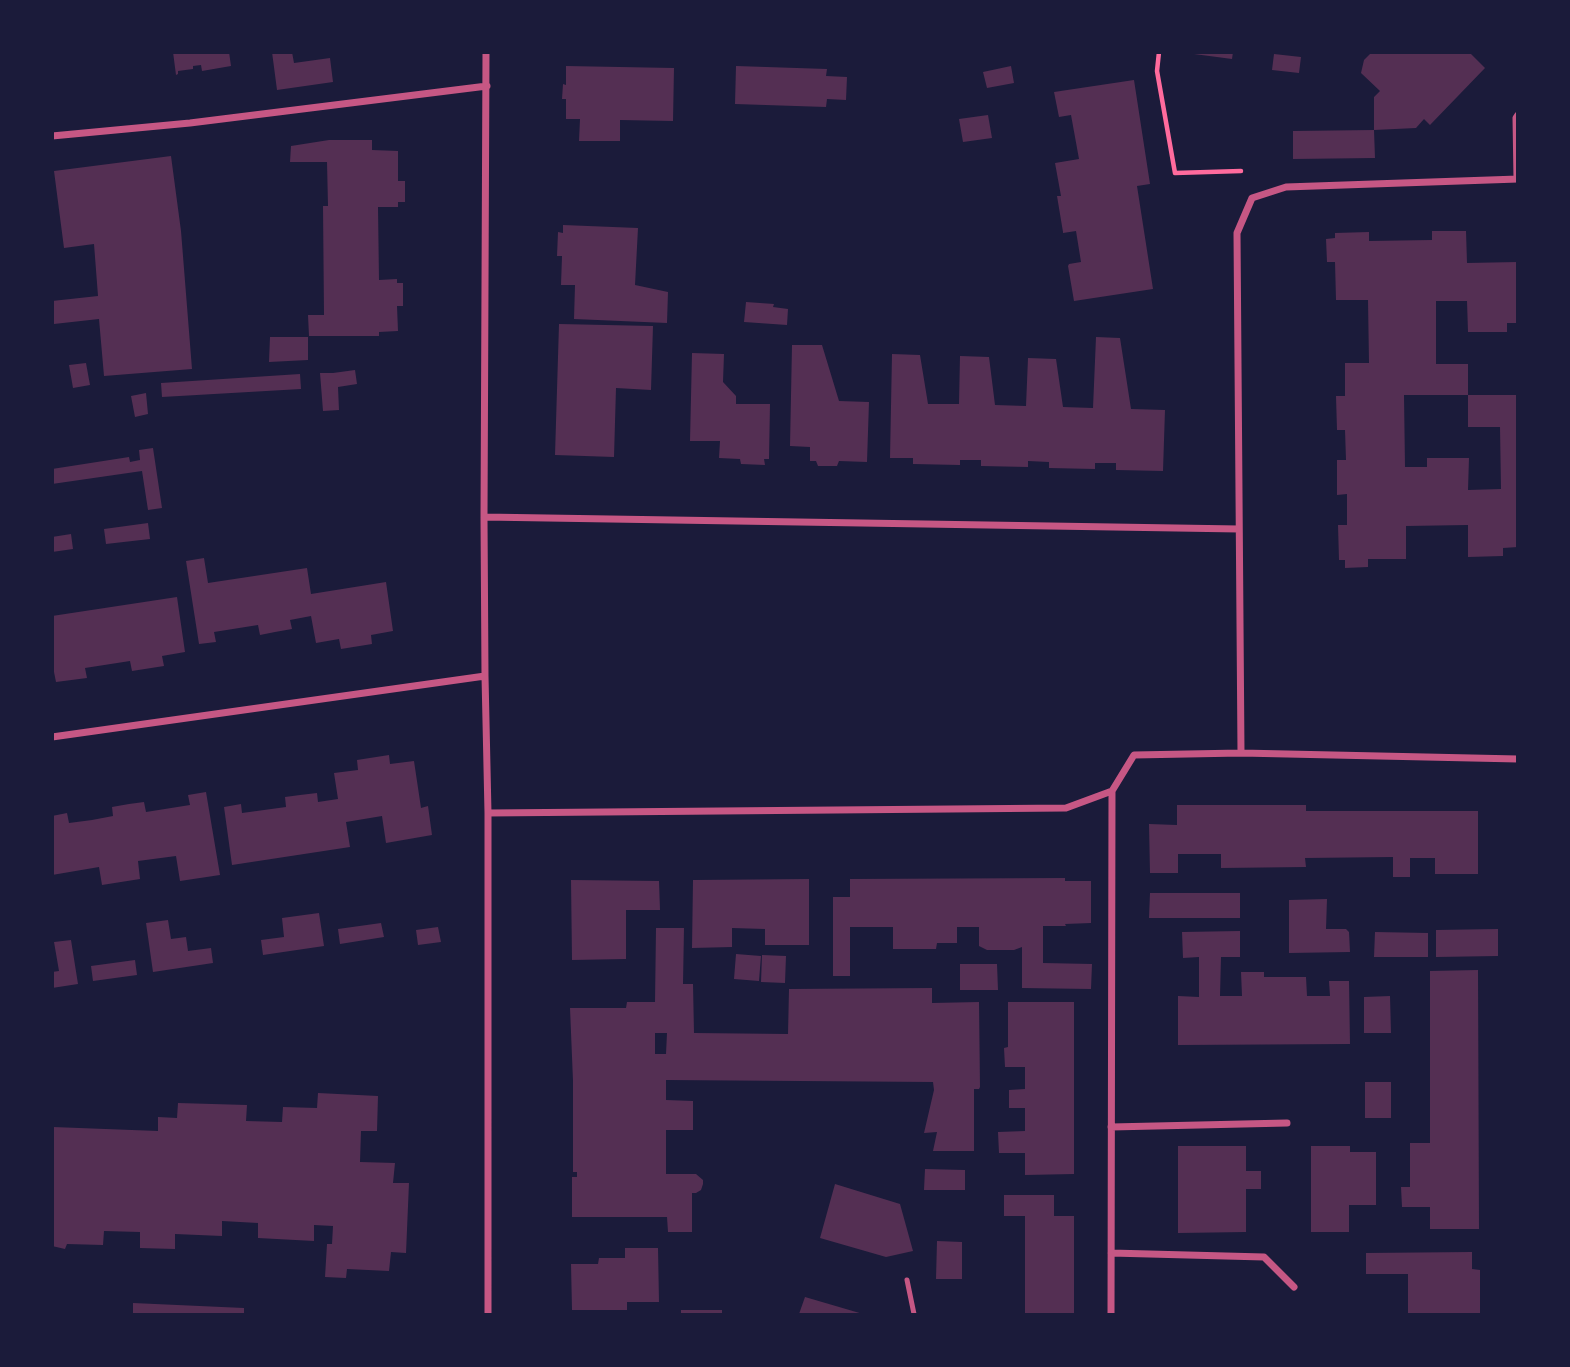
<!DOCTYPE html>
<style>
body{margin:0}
#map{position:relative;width:1570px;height:1367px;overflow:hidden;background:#1b1b3a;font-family:"DejaVu Sans",sans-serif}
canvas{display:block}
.frame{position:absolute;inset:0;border:54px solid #1b1b3a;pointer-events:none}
</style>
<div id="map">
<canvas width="1570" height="1367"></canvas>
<div class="frame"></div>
</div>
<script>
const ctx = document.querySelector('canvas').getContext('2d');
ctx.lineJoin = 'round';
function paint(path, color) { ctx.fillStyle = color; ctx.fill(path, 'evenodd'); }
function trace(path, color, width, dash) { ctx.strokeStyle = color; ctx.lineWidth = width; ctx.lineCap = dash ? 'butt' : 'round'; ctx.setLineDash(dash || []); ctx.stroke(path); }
const building = new Path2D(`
 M 173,52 L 229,52 L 231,66 L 202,71 L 201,65 L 193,66 L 193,69 L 178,71 L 178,74 L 176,75 Z
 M 272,52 L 292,52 L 294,63 L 330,58 L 333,82 L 277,90 Z
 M 1194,52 L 1233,52 L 1232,59 L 1194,54 Z
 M 1372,52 L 1469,52 L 1485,68 L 1430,125 L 1424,119 L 1416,128 L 1374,130 L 1374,97 L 1380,91 L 1361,73 L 1364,60 Z
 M 1274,54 L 1301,57 L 1299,73 L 1272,70 Z
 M 566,66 L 674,68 L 673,121 L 620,120 L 620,141 L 579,141 L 580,119 L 566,119 L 566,99 L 562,99 L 563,84 L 566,85 Z
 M 736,66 L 827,69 L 826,76 L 847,77 L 846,100 L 827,99 L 826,107 L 735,104 Z
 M 1011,66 L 1014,83 L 987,88 L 983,72 Z
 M 1134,80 L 1150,184 L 1137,186 L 1153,289 L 1074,301 L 1068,266 L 1069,264 L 1081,262 L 1076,231 L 1063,233 L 1063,232 L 1057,196 L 1061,196 L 1055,163 L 1079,159 L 1071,115 L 1059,117 L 1054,92 Z
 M 988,115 L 992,138 L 963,142 L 959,119 Z
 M 1374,130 L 1375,158 L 1293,159 L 1293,131 Z
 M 329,140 L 372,140 L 372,150 L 398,151 L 398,181 L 405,181 L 405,202 L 398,202 L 398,207 L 378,207 L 379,280 L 397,279 L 397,283 L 403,283 L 403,306 L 397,306 L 398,331 L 379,332 L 379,336 L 309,336 L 308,315 L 324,315 L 323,206 L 328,206 L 327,162 L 290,162 L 291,146 Z
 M 171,156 L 181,231 L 192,369 L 104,376 L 99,319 L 54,324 L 52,301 L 98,296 L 94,244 L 64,248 L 54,171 Z
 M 563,225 L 638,228 L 635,285 L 668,292 L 667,323 L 574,319 L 575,285 L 561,285 L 562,256 L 557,256 L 558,232 L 563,233 Z
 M 1432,231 L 1466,231 L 1467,263 L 1518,262 L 1518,323 L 1507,323 L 1507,332 L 1468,332 L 1467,301 L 1436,301 L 1436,364 L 1468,364 L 1468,395 L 1518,395 L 1518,547 L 1503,548 L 1503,556 L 1468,557 L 1468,525 L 1406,526 L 1406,559 L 1368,559 L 1368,567 L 1345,568 L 1345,560 L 1339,560 L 1338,525 L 1347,525 L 1347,494 L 1337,495 L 1337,460 L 1346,460 L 1345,430 L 1337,430 L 1336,396 L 1345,396 L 1345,363 L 1369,363 L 1368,300 L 1336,300 L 1335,262 L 1327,262 L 1326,239 L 1335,238 L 1335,233 L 1369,232 L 1369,241 L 1432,240 ZM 1404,395 L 1468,395 L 1468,427 L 1500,427 L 1501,489 L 1468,490 L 1469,458 L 1427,458 L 1427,467 L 1405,467 Z
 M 746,302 L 774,304 L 773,307 L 788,309 L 787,325 L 744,322 Z
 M 559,324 L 653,326 L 651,390 L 616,388 L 614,457 L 555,455 Z
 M 270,337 L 308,337 L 308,360 L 269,362 Z
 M 1096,337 L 1120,338 L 1131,409 L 1165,410 L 1163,471 L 1116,470 L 1116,463 L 1095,463 L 1095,469 L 1049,468 L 1049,462 L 1028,461 L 1028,467 L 981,466 L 981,460 L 960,460 L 960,465 L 913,464 L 913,458 L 890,458 L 892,354 L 920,355 L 928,404 L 959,404 L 960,356 L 989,357 L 995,405 L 1026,406 L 1028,358 L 1056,359 L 1063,407 L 1093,408 Z
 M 792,345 L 822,345 L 839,401 L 869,402 L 867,462 L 839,461 L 837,466 L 818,466 L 816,461 L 810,461 L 810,447 L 790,446 Z
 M 692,353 L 724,354 L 723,382 L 736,396 L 736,404 L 770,404 L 769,459 L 764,459 L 765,465 L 741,464 L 740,459 L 719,458 L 720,441 L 690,441 Z
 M 86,363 L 90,385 L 73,388 L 69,365 Z
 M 355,370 L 357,384 L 338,387 L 339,410 L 323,411 L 320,373 L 333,373 Z
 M 300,374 L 301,389 L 162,397 L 161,383 Z
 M 146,393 L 148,414 L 135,417 L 131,396 Z
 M 153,448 L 162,508 L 148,510 L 142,471 L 52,484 L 52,469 L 129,457 L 130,462 L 140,460 L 139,450 Z
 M 148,523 L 150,539 L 106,544 L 104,529 Z
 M 71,534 L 73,549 L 52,552 L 52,537 Z
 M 204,558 L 208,583 L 307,568 L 311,594 L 386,582 L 393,631 L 371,635 L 372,644 L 341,649 L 339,639 L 316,643 L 311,616 L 290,620 L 292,629 L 275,632 L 260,635 L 258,625 L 214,632 L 216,642 L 199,644 L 186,561 Z
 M 177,597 L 185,652 L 162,656 L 164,666 L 132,671 L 130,661 L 85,668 L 87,678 L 56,682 L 54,672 L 52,672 L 52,616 Z
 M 389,755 L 390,764 L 414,761 L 421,808 L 428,806 L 432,835 L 386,843 L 382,816 L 346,822 L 350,847 L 232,865 L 224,807 L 241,804 L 242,813 L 286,807 L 285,797 L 300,795 L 317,793 L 318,802 L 338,799 L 334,773 L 358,770 L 357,760 Z
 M 206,792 L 220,875 L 180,881 L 176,856 L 138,861 L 140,879 L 102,885 L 99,867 L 52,875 L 52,816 L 67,813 L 69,823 L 92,820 L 113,816 L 112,807 L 129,804 L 144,802 L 146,812 L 190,805 L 188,795 Z
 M 1177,805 L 1306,805 L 1306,811 L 1478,811 L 1478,874 L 1435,874 L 1435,858 L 1410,858 L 1410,877 L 1393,877 L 1393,857 L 1305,858 L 1306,867 L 1221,868 L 1221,854 L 1178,854 L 1178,873 L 1150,873 L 1149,824 L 1177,825 Z
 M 1065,878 L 1065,881 L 1091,881 L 1091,923 L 1065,924 L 1066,926 L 1043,926 L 1043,963 L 1092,964 L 1091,989 L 1022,988 L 1022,947 L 1014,950 L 987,950 L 979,946 L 979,927 L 957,927 L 957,943 L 937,943 L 936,949 L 893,949 L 893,927 L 850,927 L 850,976 L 833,976 L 833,897 L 850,897 L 850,879 Z
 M 809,879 L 809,945 L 765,945 L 765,929 L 732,928 L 732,947 L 692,948 L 693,880 Z
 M 571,880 L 659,881 L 660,910 L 626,910 L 626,959 L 572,960 Z
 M 1150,893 L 1240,893 L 1240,918 L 1149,918 Z
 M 1327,899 L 1326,929 L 1346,929 L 1349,932 L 1350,952 L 1289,953 L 1289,900 Z
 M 319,913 L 324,946 L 263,955 L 261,940 L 284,937 L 282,918 Z
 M 168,920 L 171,939 L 186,937 L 188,951 L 211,948 L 213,963 L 153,972 L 146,923 Z
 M 381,923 L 384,937 L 340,944 L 338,929 Z
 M 438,927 L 441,942 L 418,945 L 416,930 Z
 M 656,928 L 684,928 L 683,984 L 693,984 L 694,1033 L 788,1034 L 789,989 L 932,988 L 932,1003 L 979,1002 L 980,1087 L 979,1089 L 974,1089 L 974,1151 L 933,1151 L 937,1132 L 924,1133 L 934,1090 L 933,1082 L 666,1080 L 666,1100 L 693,1101 L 693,1130 L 666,1130 L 666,1174 L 696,1174 L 703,1180 L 703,1184 L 701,1190 L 696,1193 L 692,1193 L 692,1232 L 668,1232 L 667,1217 L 572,1217 L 572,1177 L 577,1177 L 577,1172 L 573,1172 L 573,1081 L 570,1008 L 626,1008 L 627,1002 L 655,1002 ZM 655,1033 L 667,1033 L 666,1054 L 655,1054 Z
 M 1498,929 L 1498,956 L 1436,957 L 1436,930 Z
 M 1240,931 L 1240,957 L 1221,957 L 1220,996 L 1242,996 L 1241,972 L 1264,972 L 1264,977 L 1306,977 L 1307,996 L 1330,996 L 1329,981 L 1349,981 L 1350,1044 L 1178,1045 L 1178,996 L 1199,997 L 1199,957 L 1183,958 L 1182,932 Z
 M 1375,932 L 1428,933 L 1428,957 L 1374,957 Z
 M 71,940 L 78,984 L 52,988 L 52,972 L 59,971 L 54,942 Z
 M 736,954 L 761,956 L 759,981 L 734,979 Z
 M 762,955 L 786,956 L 785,983 L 761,982 Z
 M 135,960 L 137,975 L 93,981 L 91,966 Z
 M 960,964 L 997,964 L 998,990 L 960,990 Z
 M 1478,970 L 1479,1229 L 1430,1229 L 1430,1207 L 1402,1207 L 1401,1187 L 1410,1187 L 1410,1143 L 1430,1143 L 1430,971 Z
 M 1390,996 L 1391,1033 L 1364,1033 L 1364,997 Z
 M 1008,1002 L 1074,1002 L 1074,1174 L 1025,1175 L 1025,1153 L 999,1153 L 998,1132 L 1025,1131 L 1025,1108 L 1009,1108 L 1009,1090 L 1025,1089 L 1025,1067 L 1005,1067 L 1004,1048 L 1008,1047 Z
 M 1365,1082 L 1391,1082 L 1391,1118 L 1365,1118 Z
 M 318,1093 L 378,1096 L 377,1131 L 361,1131 L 360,1162 L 395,1163 L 393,1183 L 409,1183 L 406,1253 L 391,1252 L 389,1271 L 347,1269 L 346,1278 L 325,1277 L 327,1244 L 332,1244 L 333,1226 L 314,1225 L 314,1241 L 258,1238 L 258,1223 L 222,1221 L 222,1236 L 175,1234 L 175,1249 L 140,1248 L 140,1232 L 104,1231 L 103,1245 L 67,1244 L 65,1249 L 52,1246 L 53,1127 L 158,1131 L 158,1117 L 177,1118 L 178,1103 L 247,1105 L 246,1121 L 282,1122 L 283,1107 L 317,1108 Z
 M 1178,1146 L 1246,1146 L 1246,1171 L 1261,1171 L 1261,1189 L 1246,1189 L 1246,1232 L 1178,1233 Z
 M 1311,1146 L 1350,1146 L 1350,1152 L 1376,1152 L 1376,1205 L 1349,1205 L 1349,1232 L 1311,1232 Z
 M 925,1169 L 965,1170 L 965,1190 L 924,1190 Z
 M 835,1184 L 900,1204 L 913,1251 L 886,1257 L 820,1238 Z
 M 1004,1195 L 1054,1195 L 1054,1216 L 1074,1216 L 1074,1314 L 1025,1314 L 1025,1216 L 1004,1216 Z
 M 937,1241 L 962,1242 L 962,1279 L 936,1279 Z
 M 625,1248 L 658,1248 L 659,1302 L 627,1302 L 627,1310 L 572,1310 L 571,1264 L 598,1264 L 599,1258 L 625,1258 Z
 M 1472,1252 L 1472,1269 L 1480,1270 L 1480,1314 L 1408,1314 L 1408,1274 L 1366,1274 L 1366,1253 Z
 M 805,1297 L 863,1314 L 799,1314 Z
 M 133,1303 L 244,1308 L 244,1314 L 133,1314 Z
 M 681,1310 L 722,1310 L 722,1314 L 681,1314 Z`);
const path = new Path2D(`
 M 1159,52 L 1157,71 L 1175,173 L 1241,171`);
const service = new Path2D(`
 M 907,1280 L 914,1314`);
const minor = new Path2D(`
 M 486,52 L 484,517 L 485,676 L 488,813 L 488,1314
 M 52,136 L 190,123 L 487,86
 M 1517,179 L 1516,118 L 1518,115
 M 484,517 L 1239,529
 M 52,737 L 485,676
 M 1241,753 L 1237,233 L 1252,198 L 1286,187 L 1518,179
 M 488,813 L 1066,808 L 1112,791 L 1134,755 L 1241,753 L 1518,759
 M 1111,1127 L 1287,1123
 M 1111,1253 L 1264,1257 L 1294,1287
 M 1111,1314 L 1112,791`);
paint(building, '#542f53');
trace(path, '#ff6b9d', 4.5);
trace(service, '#c65784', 5);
trace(minor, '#c65784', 7);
</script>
